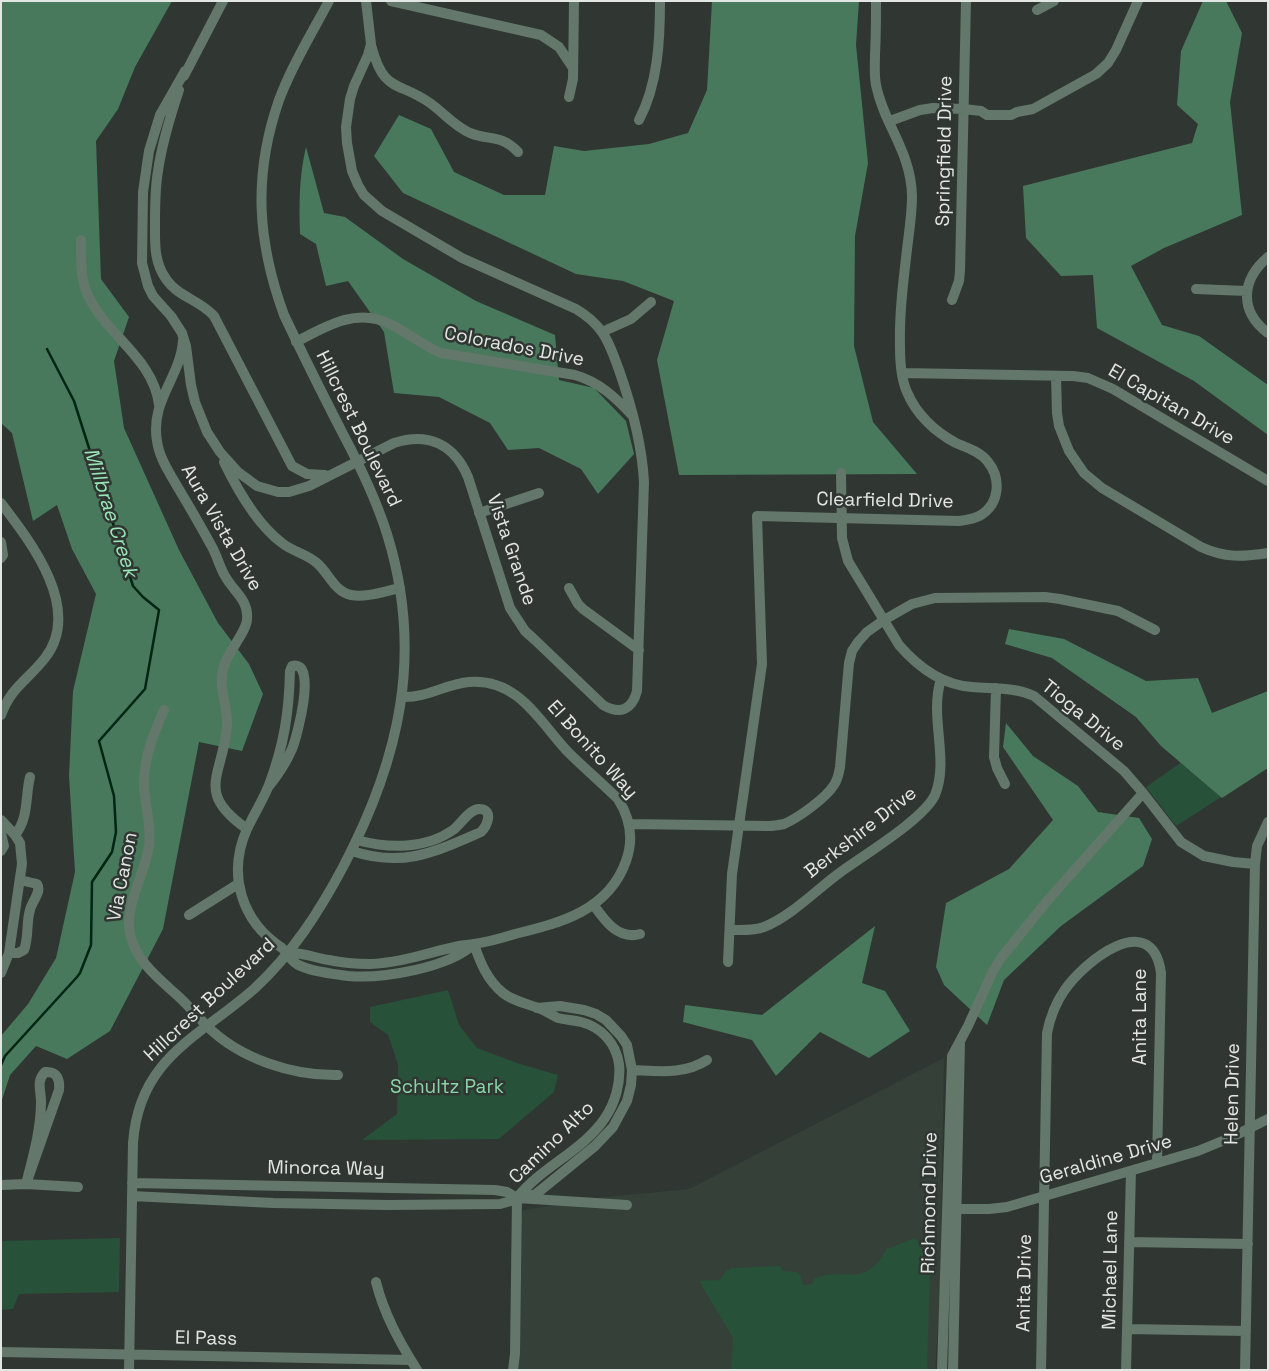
<!DOCTYPE html>
<style>
body{margin:0}
#map{position:relative;width:1269px;height:1371px;overflow:hidden;background:#303632;font-family:"Space Grotesk",sans-serif}
canvas{display:block}
.frame{position:absolute;inset:0;border:2px solid #e3e7e4;pointer-events:none}
</style>
<div id="map">
<canvas width="1269" height="1371"></canvas>
<div class="frame"></div>
</div>
<script>
const ctx = document.querySelector('canvas').getContext('2d');
ctx.lineJoin = 'round';
function paint(path, color) { ctx.fillStyle = color; ctx.fill(path, 'evenodd'); }
function trace(path, color, width, dash) { ctx.strokeStyle = color; ctx.lineWidth = width; ctx.lineCap = dash ? 'butt' : 'round'; ctx.setLineDash(dash || []); ctx.stroke(path); }
function label(font, color, halo, rows, align = 'center') {
  ctx.font = font + ' "Space Grotesk",sans-serif'; ctx.lineWidth = 5; ctx.setLineDash([]); ctx.textBaseline = 'middle'; ctx.strokeStyle = halo; ctx.fillStyle = color; for (const [text, x, y, turn = 0] of rows) {
    ctx.save(); ctx.translate(x, y); ctx.rotate((+turn || 0) * Math.PI / 180); ctx.textAlign = isNaN(turn) ? turn : align; if (halo) ctx.strokeText(text, 0, 0); ctx.fillText(text, 0, 0); ctx.restore();
  }
}
const built = new Path2D(`
 M 944,1058 L 940,1302 L 935,1370 L 512,1370 L 520,1211 L 595,1198 L 689,1189 Z`);
const green = new Path2D(`
 M 1263,705 L 1268,767 L 1176,826 L 1146,787 Z
 M 448,990 L 459,1025 L 477,1048 L 520,1064 L 558,1075 L 554,1092 L 499,1139 L 362,1140 L 397,1114 L 398,1064 L 388,1035 L 370,1022 L 370,1007 Z
 M 120,1238 L 119,1292 L 19,1294 L 13,1309 L 1,1310 L 1,1241 Z
 M 914,1238 L 917,1240 L 929,1265 L 930,1270 L 927,1370 L 731,1370 L 733,1338 L 699,1281 L 720,1280 L 726,1271 L 732,1268 L 781,1266 L 782,1271 L 796,1272 L 800,1275 L 803,1285 L 812,1284 L 814,1279 C 843,1265 865,1291 887,1248 L 890,1248 Z`);
const forest = new Path2D(`
 M 1,1 L 172,1 L 135,67 L 118,109 L 96,141 L 101,279 L 129,317 L 114,361 L 124,428 L 179,550 L 218,623 L 249,664 L 263,694 L 242,751 L 199,742 L 163,929 L 110,1031 L 67,1059 L 36,1046 L 10,1075 L 1,1103 L 1,1036 L 28,1004 L 56,958 L 75,872 L 69,776 L 73,691 L 96,594 L 72,549 L 57,505 L 33,521 L 12,433 L 1,423 Z
 M 712,1 L 859,1 L 856,45 L 868,163 L 855,236 L 854,346 L 873,422 L 917,474 L 679,475 L 657,360 L 674,301 L 623,281 L 576,274 L 403,193 L 374,156 L 399,115 L 431,129 L 454,172 L 504,195 L 545,195 L 554,146 L 584,151 L 649,144 L 688,133 L 707,90 Z
 M 1203,1 L 1226,1 L 1242,33 L 1230,102 L 1242,215 L 1164,248 L 1131,266 L 1162,325 L 1199,336 L 1268,385 L 1268,435 L 1194,381 L 1097,328 L 1093,275 L 1061,276 L 1026,238 L 1023,186 L 1192,143 L 1198,124 L 1177,105 L 1181,51 Z
 M 306,147 L 324,213 L 345,217 L 403,259 L 476,301 L 555,335 L 559,380 L 594,388 L 626,421 L 634,454 L 598,494 L 581,469 L 539,448 L 508,450 L 490,423 L 439,397 L 394,393 L 384,332 L 348,281 L 326,286 L 316,244 L 300,234 C 299,205 299,176 306,147 Z
 M 1009,629 L 1064,639 L 1146,681 L 1198,678 L 1212,713 L 1268,691 L 1268,768 L 1222,798 L 1161,746 L 1136,717 L 1052,658 L 1005,644 Z
 M 1006,723 L 1033,756 L 1078,786 L 1098,812 L 1139,818 L 1152,839 L 1143,866 L 1061,926 L 1004,980 L 987,1025 L 944,985 L 936,967 L 946,903 L 1009,869 L 1053,820 L 1003,747 Z
 M 875,926 L 862,983 L 885,991 L 910,1031 L 869,1058 L 820,1032 L 776,1076 L 752,1040 L 683,1022 L 685,1005 L 762,1015 Z`);
const stream = new Path2D(`
 M 1,1065 L 5,1056 L 77,977 L 80,973 L 91,945 L 92,882 L 112,852 L 116,832 L 114,796 L 99,741 L 145,689 L 159,610 L 143,597 L 133,586 L 74,401 L 47,349`);
const minor = new Path2D(`
 M 391,1 L 541,35 L 559,47 L 573,68
 M 1037,10 L 1054,1
 M 371,45 C 384,94 397,80 430,103 C 444,113 454,126 470,133 C 490,141 501,134 518,152
 M 185,71 L 160,115 L 149,151 L 143,192 L 142,263 L 148,286 L 153,296 L 171,316 L 182,333 L 186,346 L 191,385 L 195,402 L 207,432 L 220,452 L 238,472 L 257,486 L 278,492 L 289,492 L 309,486 L 394,443 C 428,432 454,444 468,477 L 510,608 L 525,631 L 535,640 L 603,705 C 620,715 632,710 637,691 L 644,482 C 642,443 632,407 619,370 C 614,357 610,343 602,332 C 595,322 586,315 576,309 L 462,258 L 382,211 L 364,195 L 358,185 L 352,171 L 347,143 L 346,127 L 350,99 L 354,86 L 368,55 L 371,44 L 366,1
 M 184,76 L 223,1
 M 179,90 C 170,117 162,143 158,171 C 155,188 155,206 155,224 C 155,244 154,262 166,279 C 178,297 200,300 214,316 L 292,466 L 307,474 L 325,475
 M 569,97 L 573,79 L 574,1
 M 639,120 C 658,84 660,41 660,1
 M 890,121 L 920,110 L 933,108 L 964,109 L 981,111 L 987,115 L 1011,115 L 1017,112 L 1033,109 L 1096,74 L 1108,63 L 1116,50 L 1138,1
 M 81,240 C 81,257 80,277 87,293 C 104,334 154,358 159,405
 M 1268,257 C 1241,280 1239,311 1268,333
 M 1196,289 L 1246,291
 M 952,300 L 959,281 L 960,271 L 966,1
 M 602,332 L 631,319 L 651,302
 M 183,340 C 181,377 150,400 157,441 C 159,457 169,472 177,486 C 189,506 200,525 211,545 C 217,555 219,566 225,576 C 233,591 249,600 247,619 C 247,631 229,650 224,666 C 217,686 228,705 227,726 C 223,776 194,792 247,829
 M 296,342 C 326,326 357,307 390,324 C 408,333 422,345 441,353 L 575,375 C 599,382 615,397 632,415
 M 902,373 L 1073,376 L 1088,378 L 1113,389 L 1268,481
 M 1056,376 L 1057,413 L 1059,426 L 1069,451 L 1084,473 L 1102,488 L 1201,547 C 1225,558 1242,557 1268,553
 M 224,462 C 237,489 258,525 282,543 C 293,552 308,554 318,564 C 329,574 335,592 351,595 C 366,598 385,591 400,588
 M 841,473 L 842,538 L 848,561 L 899,645 C 918,667 942,685 972,687 C 993,689 1014,687 1034,696 L 1124,771 L 1143,793 L 1181,842 L 1204,856 L 1233,862 L 1255,864
 M 1,503 C 31,542 83,609 45,658 C 28,680 11,687 1,715
 M 479,513 L 539,493
 M 1,542 L 3,555 L 1,558
 M 569,588 L 578,604 L 583,609 L 639,650
 M 996,688 L 994,757 L 997,768 L 1005,784
 M 164,710 C 154,733 144,756 144,782 C 144,804 152,824 149,846 C 145,874 124,907 130,934 C 136,961 158,978 178,996 C 188,1005 197,1016 207,1026 C 240,1059 293,1076 338,1075
 M 269,786 C 278,775 286,763 292,749 C 297,737 318,659 292,666 L 290,671 C 289,713 284,745 269,785 C 263,800 254,814 247,829 C 227,874 241,921 282,948 C 288,953 288,957 294,962 C 304,971 334,974 348,976 C 382,979 449,968 474,944
 M 1,820 L 15,835 L 20,843 L 22,864 L 9,953 L 1,973
 M 630,824 L 769,826 C 774,826 779,825 784,824 C 798,818 826,798 834,785 C 838,779 839,773 840,767 L 849,663 L 852,651 L 858,642 L 867,632 L 884,620 L 912,604 L 935,598 L 1045,597 L 1060,599 L 1118,611 L 1155,630
 M 15,835 C 29,818 25,797 30,777
 M 1,851 L 4,846 L 1,833 L 4,823
 M 352,851 C 403,868 435,852 481,832 C 487,826 494,810 480,809 C 470,808 461,824 453,830 C 426,849 389,849 357,840
 M 593,904 C 605,921 618,940 640,934
 M 189,915 L 238,884
 M 730,930 C 741,930 754,931 764,927 C 791,916 814,892 838,874 C 862,856 923,820 935,795 C 946,769 937,736 937,708 C 937,698 938,689 941,679
 M 474,944 C 480,962 487,980 503,993 C 513,1001 525,1003 538,1008 C 545,1010 551,1015 558,1018 C 566,1020 573,1020 581,1022 C 601,1027 616,1043 619,1064 C 621,1083 615,1103 605,1118 C 583,1151 541,1167 517,1198
 M 9,953 L 18,953 L 24,950 C 29,937 26,923 30,910 C 32,901 42,892 37,884 L 20,880
 M 288,953 C 303,952 315,958 329,960 C 343,963 357,964 370,964 C 401,963 430,952 459,946 C 464,945 469,945 474,944 C 488,942 502,938 515,934 C 561,923 609,910 626,861 C 634,839 630,818 618,799 C 602,783 584,768 568,752 C 539,721 518,678 469,682 C 445,684 428,698 402,697
 M 728,962 L 732,874 L 762,664 L 757,516 L 959,521 C 967,520 975,519 981,515 C 1000,503 1001,478 988,462 C 981,452 967,448 956,443 C 935,432 916,414 907,392 C 901,379 900,362 900,347 C 899,312 904,276 908,241 C 910,226 912,211 912,196 C 911,151 884,125 876,85 C 874,75 875,64 875,54 C 876,37 876,19 876,1
 M 632,1070 C 658,1071 684,1075 707,1060
 M 45,1072 C 57,1071 60,1079 59,1090 L 26,1184 C 33,1157 41,1129 41,1102 C 41,1090 36,1081 45,1072 Z
 M 132,1183 L 495,1190 L 507,1192 L 517,1198 L 627,1205
 M 1,1185 L 26,1184 L 78,1187
 M 132,1196 L 273,1203 L 388,1205 L 500,1204 L 536,1194 L 595,1146 L 613,1127 L 627,1101 L 631,1085 L 632,1070 L 627,1045 L 621,1036 L 606,1020 L 596,1014 L 584,1010 L 560,1006 L 537,1008
 M 947,1209 L 989,1209 L 1007,1207 L 1198,1151 L 1232,1137 L 1268,1119
 M 1129,1242 L 1248,1244
 M 376,1282 C 384,1314 399,1341 417,1370
 M 1127,1329 L 1246,1331
 M 1,1352 L 411,1360
 M 129,1370 L 133,1143 C 139,1058 198,1038 254,989 C 292,954 319,912 343,867 C 400,759 424,653 387,534 C 376,499 360,466 343,434 C 323,395 303,355 284,315 C 257,241 253,175 279,100 C 292,65 312,33 329,1
 M 513,1370 L 515,1354 L 517,1198
 M 942,1370 L 952,1056 L 968,1026 L 993,971 L 1001,958 L 1048,900 L 1143,793
 M 953,1370 L 960,1042
 M 1041,1370 L 1047,1033 C 1050,1018 1055,1004 1064,991 C 1083,962 1152,907 1161,973 L 1157,1163
 M 1126,1370 L 1131,1171
 M 1245,1370 L 1255,864 L 1257,846 L 1268,822`);
const streetNames = [
 ["Springfield Drive",945,151,-89],
 ["Colorados Drive",514,347,11],
 ["El Capitan Drive",1171,405,30],
 ["Hillcrest Boulevard",358,429,64],
 ["Clearfield Drive",885,501,1],
 ["Aura Vista Drive",221,528,60],
 ["Vista Grande",511,550,71],
 ["Tioga Drive",1083,716,39],
 ["El Bonito Way",592,750,48],
 ["Berkshire Drive",861,833,-38],
 ["Via Canon",123,877,-79],
 ["Hillcrest Boulevard",210,1000,-43],
 ["Anita Lane",1141,1017,-90],
 ["Helen Drive",1233,1094,-89],
 ["Camino Alto",552,1143,-44],
 ["Geraldine Drive",1106,1160,-16],
 ["Minorca Way",326,1169,1],
 ["Richmond Drive",930,1203,-89],
 ["Michael Lane",1111,1270,-89],
 ["Anita Drive",1025,1283,-89],
 ["El Pass",206,1339,1]
];
const parkNames = [
 ["Schultz Park",447,1088]
];
const waterNames = [
 ["Millbrae Creek",110,513,72]
];
paint(built, '#344038');
paint(green, '#285139');
paint(forest, '#48795c');
trace(stream, '#002613', 2.5);
trace(minor, '#63776a', 10);
label('19px', '#e3e7e4', '#303632', streetNames);
label('19px', '#8ad6a8', '#303632', parkNames);
label('italic 20px', '#99e6b7', '#303632', waterNames);
</script>
